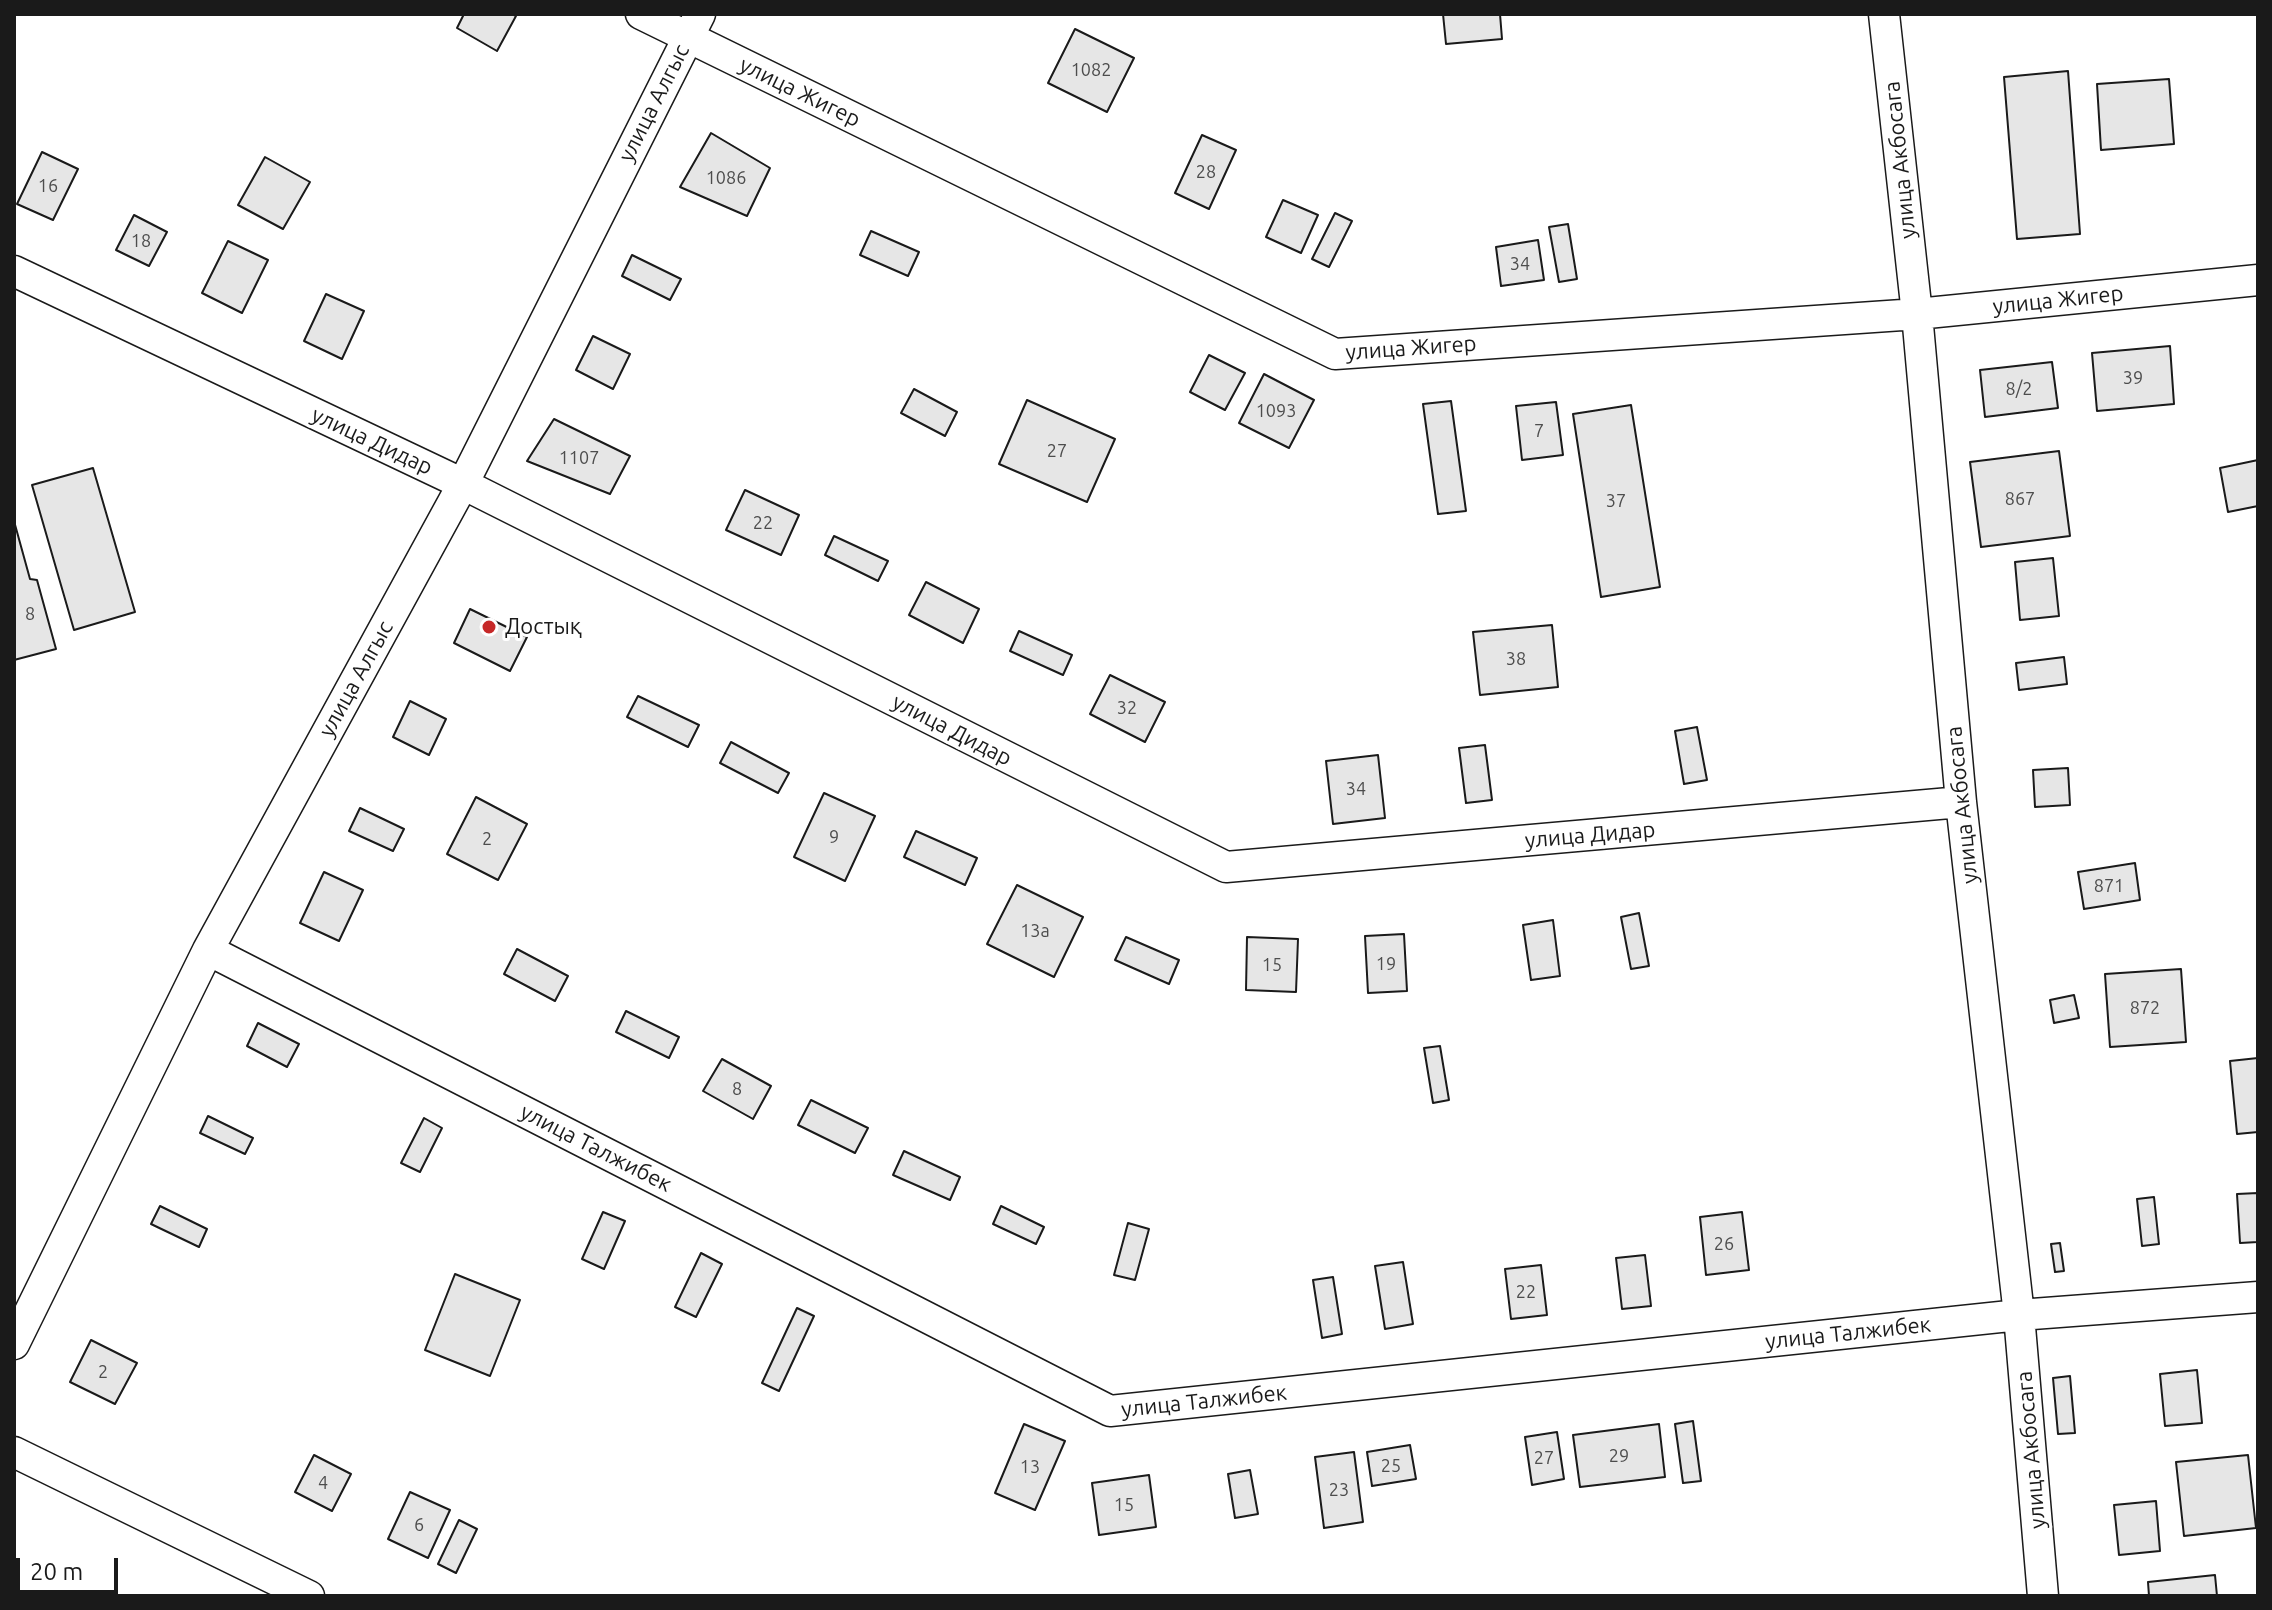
<!DOCTYPE html>
<meta charset="utf-8">
<style>
body{margin:0}
#map{position:relative;width:2272px;height:1610px;overflow:hidden;background:#fff;font-family:Ubuntu,sans-serif}
canvas{display:block}
.frame{position:absolute;inset:0;border:16px solid #1a1a1a;pointer-events:none}
.scale{position:absolute;left:16px;top:1558px;width:102px;height:36px;box-sizing:border-box;border:4px solid #1a1a1a;border-top:0;padding-left:10px;font-size:24px;line-height:28px;white-space:nowrap;color:#1a1a1a;-webkit-text-stroke:6px #fff;paint-order:stroke}
</style>
<div id="map">
<canvas width="2272" height="1610"></canvas>
<div class="frame"></div>
<div class="scale">20 m</div>
</div>
<script>
const ctx = document.querySelector('canvas').getContext('2d');
ctx.lineJoin = 'round';
function paint(path, color) { ctx.fillStyle = color; ctx.fill(path, 'evenodd'); }
function trace(path, color, width, dash) { ctx.strokeStyle = color; ctx.lineWidth = width; ctx.lineCap = dash ? 'butt' : 'round'; ctx.setLineDash(dash || []); ctx.stroke(path); }
function label(font, color, halo, rows, align = 'center') {
  ctx.font = font + ' Ubuntu,sans-serif'; ctx.lineWidth = 6; ctx.setLineDash([]); ctx.textBaseline = 'middle'; ctx.strokeStyle = halo; ctx.fillStyle = color; for (const [text, x, y, turn = 0] of rows) {
    ctx.save(); ctx.translate(x, y); ctx.rotate((+turn || 0) * Math.PI / 180); ctx.textAlign = isNaN(turn) ? turn : align; if (halo) ctx.strokeText(text, 0, 0); ctx.fillText(text, 0, 0); ctx.restore();
  }
}
const building = new Path2D(`
 M 464,14 L 512,14 L 516,16 L 497,51 L 457,28 Z
 M 1443,14 L 1500,14 L 1502,39 L 1446,44 Z
 M 1075,29 L 1134,58 L 1107,112 L 1048,83 Z
 M 2068,71 L 2080,234 L 2017,239 L 2004,77 Z
 M 2169,79 L 2174,144 L 2101,150 L 2097,84 Z
 M 711,133 L 770,168 L 747,216 L 680,187 Z
 M 1202,135 L 1236,150 L 1209,209 L 1175,193 Z
 M 42,152 L 78,169 L 53,220 L 17,204 Z
 M 265,157 L 310,182 L 283,229 L 238,205 Z
 M 1283,200 L 1318,215 L 1301,253 L 1266,237 Z
 M 1335,213 L 1352,221 L 1329,267 L 1312,259 Z
 M 134,215 L 167,232 L 149,266 L 116,250 Z
 M 1568,224 L 1577,279 L 1559,282 L 1549,227 Z
 M 871,231 L 919,252 L 908,276 L 860,255 Z
 M 1538,240 L 1544,280 L 1501,286 L 1496,247 Z
 M 228,241 L 268,260 L 242,313 L 202,293 Z
 M 632,255 L 681,279 L 670,300 L 622,276 Z
 M 326,294 L 364,311 L 342,359 L 304,341 Z
 M 593,336 L 630,354 L 613,389 L 576,370 Z
 M 2170,346 L 2174,404 L 2097,411 L 2092,353 Z
 M 1209,355 L 1245,373 L 1225,410 L 1190,392 Z
 M 2052,362 L 2058,408 L 1985,417 L 1980,370 Z
 M 1264,374 L 1314,400 L 1289,448 L 1239,423 Z
 M 914,389 L 957,412 L 945,436 L 901,413 Z
 M 1027,400 L 1115,439 L 1087,502 L 999,464 Z
 M 1451,401 L 1466,511 L 1438,514 L 1423,404 Z
 M 1556,402 L 1563,455 L 1522,460 L 1516,406 Z
 M 1631,405 L 1660,587 L 1601,597 L 1573,414 Z
 M 554,419 L 630,456 L 610,494 L 527,461 Z
 M 2059,451 L 2070,536 L 1981,547 L 1970,462 Z
 M 2258,460 L 2258,506 L 2228,512 L 2220,468 Z
 M 93,468 L 135,612 L 74,630 L 32,485 Z
 M 745,490 L 799,515 L 781,555 L 726,530 Z
 M 14,521 L 30,579 L 37,580 L 56,649 L 14,660 Z
 M 834,536 L 888,561 L 878,581 L 825,555 Z
 M 2053,558 L 2059,616 L 2020,620 L 2015,562 Z
 M 926,582 L 979,609 L 963,643 L 909,615 Z
 M 470,609 L 527,637 L 510,671 L 454,643 Z
 M 1552,625 L 1558,687 L 1480,695 L 1473,632 Z
 M 1019,631 L 1072,655 L 1063,675 L 1010,651 Z
 M 2064,657 L 2067,684 L 2019,690 L 2016,663 Z
 M 1110,675 L 1165,702 L 1145,742 L 1090,714 Z
 M 638,696 L 699,725 L 688,747 L 627,717 Z
 M 410,701 L 446,719 L 429,755 L 393,737 Z
 M 1697,727 L 1707,780 L 1684,784 L 1675,731 Z
 M 731,742 L 789,773 L 778,793 L 720,763 Z
 M 1485,745 L 1492,800 L 1466,803 L 1459,748 Z
 M 1378,755 L 1385,818 L 1333,824 L 1326,761 Z
 M 2068,768 L 2070,805 L 2035,807 L 2033,770 Z
 M 824,793 L 875,816 L 845,881 L 794,857 Z
 M 476,797 L 527,824 L 498,880 L 447,854 Z
 M 360,808 L 404,829 L 393,851 L 349,831 Z
 M 916,831 L 977,858 L 965,885 L 904,857 Z
 M 2135,863 L 2140,900 L 2084,909 L 2078,872 Z
 M 324,872 L 363,890 L 339,941 L 300,923 Z
 M 1017,885 L 1083,917 L 1054,977 L 987,944 Z
 M 1639,913 L 1649,966 L 1631,969 L 1621,917 Z
 M 1553,920 L 1560,976 L 1531,980 L 1523,925 Z
 M 1404,934 L 1407,991 L 1368,993 L 1365,936 Z
 M 1126,937 L 1179,960 L 1169,984 L 1115,960 Z
 M 1247,937 L 1298,939 L 1296,992 L 1246,990 Z
 M 517,949 L 568,976 L 555,1001 L 504,974 Z
 M 2181,969 L 2186,1042 L 2110,1047 L 2105,974 Z
 M 2074,995 L 2079,1018 L 2054,1023 L 2050,1000 Z
 M 626,1011 L 679,1037 L 669,1058 L 616,1032 Z
 M 258,1023 L 299,1044 L 287,1067 L 247,1046 Z
 M 1440,1046 L 1449,1100 L 1433,1103 L 1424,1048 Z
 M 2258,1058 L 2258,1132 L 2237,1134 L 2230,1061 Z
 M 722,1059 L 771,1086 L 753,1119 L 703,1091 Z
 M 811,1100 L 868,1128 L 855,1153 L 798,1125 Z
 M 208,1116 L 253,1138 L 245,1154 L 200,1133 Z
 M 424,1118 L 442,1128 L 420,1172 L 401,1163 Z
 M 904,1151 L 960,1177 L 950,1200 L 893,1175 Z
 M 2258,1193 L 2258,1242 L 2240,1243 L 2237,1194 Z
 M 2154,1197 L 2159,1244 L 2142,1246 L 2137,1199 Z
 M 160,1206 L 207,1229 L 199,1247 L 151,1224 Z
 M 1001,1206 L 1044,1227 L 1036,1244 L 993,1224 Z
 M 603,1212 L 625,1221 L 604,1269 L 582,1259 Z
 M 1742,1212 L 1749,1270 L 1706,1275 L 1700,1217 Z
 M 1128,1223 L 1149,1229 L 1135,1280 L 1114,1275 Z
 M 2060,1243 L 2064,1271 L 2055,1272 L 2051,1244 Z
 M 701,1253 L 722,1264 L 696,1317 L 675,1307 Z
 M 1645,1255 L 1651,1306 L 1622,1309 L 1616,1258 Z
 M 1403,1262 L 1413,1324 L 1385,1329 L 1375,1266 Z
 M 1541,1265 L 1547,1315 L 1511,1319 L 1505,1269 Z
 M 455,1274 L 520,1300 L 490,1376 L 425,1350 Z
 M 1333,1277 L 1342,1334 L 1322,1338 L 1313,1280 Z
 M 797,1308 L 814,1316 L 779,1391 L 762,1383 Z
 M 91,1340 L 137,1363 L 115,1404 L 70,1382 Z
 M 2197,1370 L 2202,1423 L 2165,1426 L 2160,1374 Z
 M 2070,1376 L 2075,1433 L 2058,1434 L 2053,1378 Z
 M 1693,1421 L 1701,1481 L 1683,1483 L 1675,1424 Z
 M 1024,1424 L 1065,1441 L 1035,1510 L 995,1493 Z
 M 1659,1424 L 1665,1477 L 1580,1487 L 1573,1435 Z
 M 1557,1432 L 1564,1479 L 1532,1485 L 1525,1437 Z
 M 1410,1445 L 1416,1479 L 1372,1486 L 1367,1452 Z
 M 1354,1452 L 1363,1522 L 1324,1528 L 1315,1457 Z
 M 314,1455 L 351,1474 L 332,1511 L 295,1492 Z
 M 2248,1455 L 2256,1528 L 2184,1536 L 2176,1462 Z
 M 1250,1470 L 1258,1514 L 1235,1518 L 1228,1474 Z
 M 1149,1475 L 1156,1527 L 1099,1535 L 1092,1483 Z
 M 410,1492 L 450,1510 L 428,1558 L 388,1539 Z
 M 2156,1501 L 2160,1551 L 2119,1555 L 2114,1505 Z
 M 459,1520 L 477,1529 L 456,1573 L 438,1564 Z
 M 2215,1575 L 2217,1596 L 2149,1596 L 2148,1582 Z`);
const minor = new Path2D(`
 M 641,14 L 1335,354 L 1917,314 L 2258,280
 M 1884,14 L 1917,314 L 1961,802 L 2019,1315 L 2043,1596
 M 14,271 L 463,484 L 1226,867 L 1961,802
 M 208,950 L 1110,1411 L 2019,1315 L 2258,1297
 M 14,1344 L 208,950 L 463,484 L 700,14
 M 14,1452 L 309,1596`);
const markers = [
 [489,627,8,"#c62828"]
];
const numberNames = [
 ["1082",1091,70],
 ["28",1206,172],
 ["1086",726,178],
 ["16",48,186],
 ["18",141,241],
 ["34",1520,264],
 ["39",2133,378],
 ["8/2",2019,389],
 ["1093",1276,411],
 ["7",1539,431],
 ["27",1057,451],
 ["1107",579,458],
 ["867",2020,499],
 ["37",1616,501],
 ["22",763,523],
 ["8",30,614],
 ["38",1516,659],
 ["32",1127,708],
 ["34",1356,789],
 ["9",834,837],
 ["2",487,839],
 ["871",2109,886],
 ["13а",1035,931],
 ["19",1386,964],
 ["15",1272,965],
 ["872",2145,1008],
 ["8",737,1089],
 ["26",1724,1244],
 ["22",1526,1292],
 ["2",103,1372],
 ["29",1619,1456],
 ["27",1544,1458],
 ["25",1391,1466],
 ["13",1030,1467],
 ["4",323,1483],
 ["23",1339,1490],
 ["15",1124,1505],
 ["6",419,1525]
];
const streetNames = [
 ["улица Жигер",800,92,26],
 ["улица Алгыс",654,103,-63],
 ["улица Акбосага",1900,160,-96],
 ["улица Жигер",2058,300,-6],
 ["улица Жигер",1411,348,-4],
 ["улица Дидар",372,441,25],
 ["улица Алгыс",356,679,-61],
 ["улица Дидар",952,730,27],
 ["улица Акбосага",1962,805,-96],
 ["улица Дидар",1590,835,-5],
 ["улица Талжибек",596,1148,27],
 ["улица Талжибек",1848,1333,-6],
 ["улица Талжибек",1204,1401,-6],
 ["улица Акбосага",2031,1450,-95]
];
const poiNames = [
 ["Достық",505,627]
];
paint(building, '#e6e6e6');
trace(building, '#1a1a1a', 2);
trace(minor, '#1a1a1a', 33);
trace(minor, '#fff', 30);
for (const [x, y, r, color] of markers) { const dot = new Path2D(); dot.arc(x, y, r, 0, 2 * Math.PI); ctx.fillStyle = color; ctx.fill(dot); trace(dot, '#fff', 3); }
label('18px', '#4d4d4d', null, numberNames);
label('22px', '#1a1a1a', '#fff', streetNames);
label('22px', '#1a1a1a', '#fff', poiNames, 'left');
</script>
